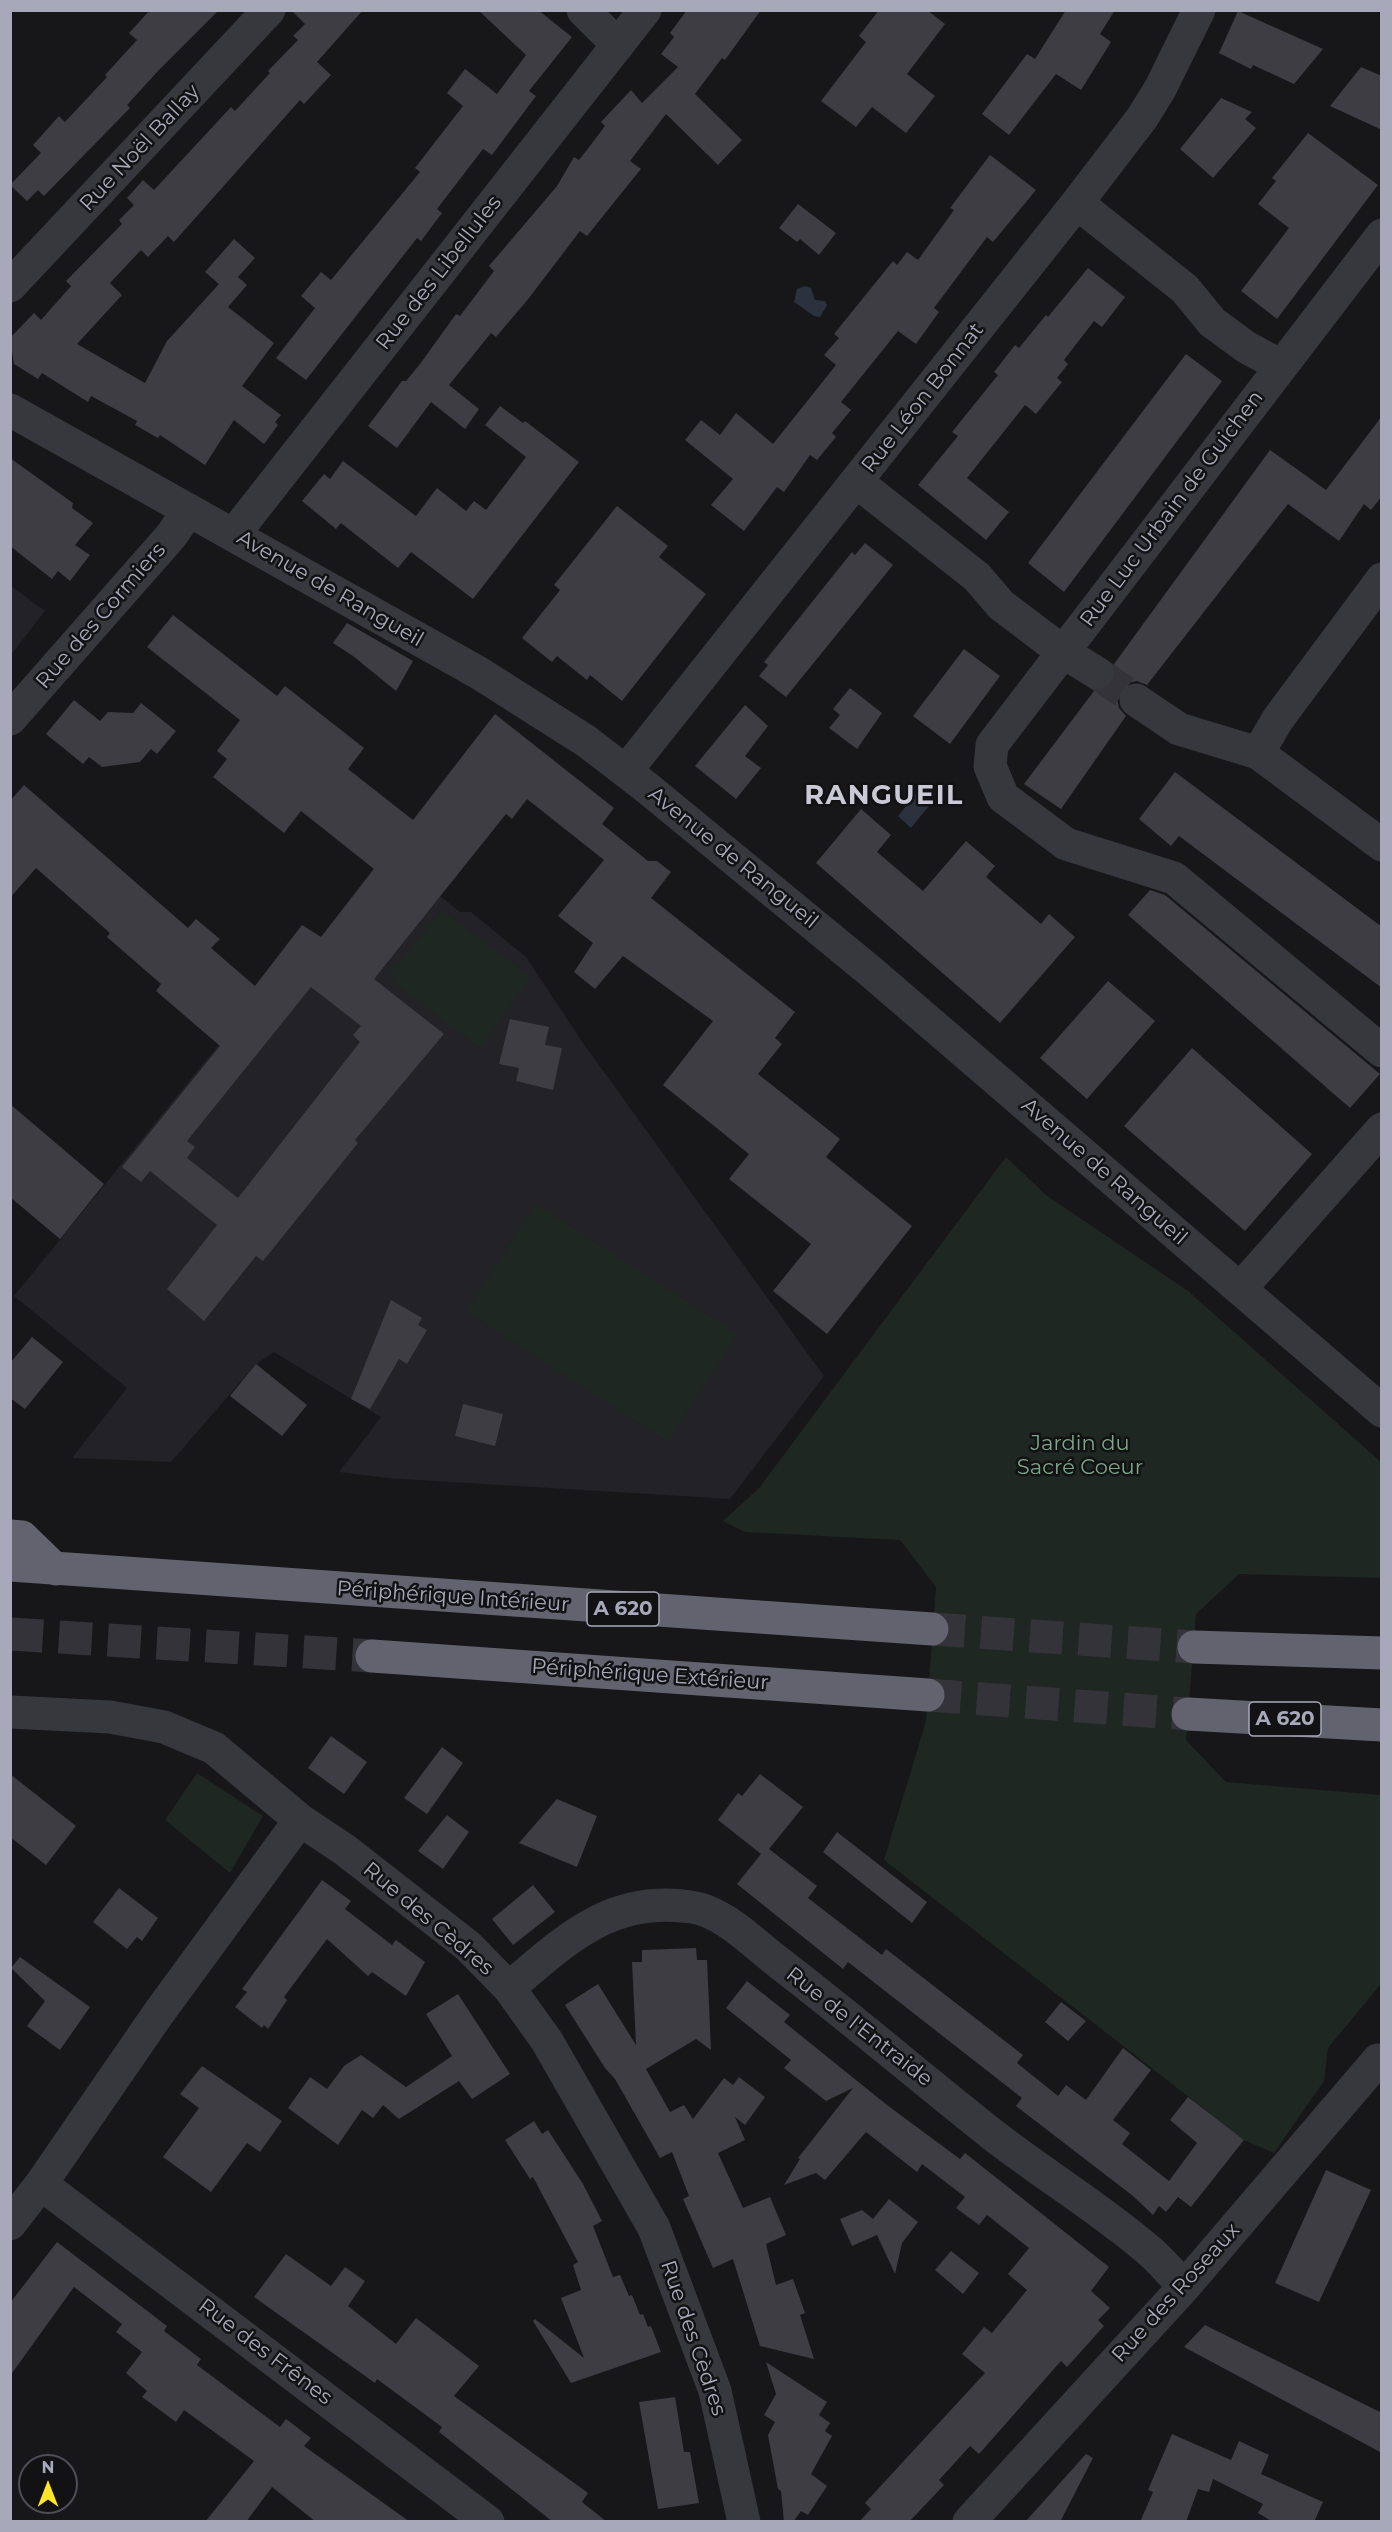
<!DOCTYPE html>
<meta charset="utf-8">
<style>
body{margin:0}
#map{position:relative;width:1392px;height:2532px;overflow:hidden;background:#171619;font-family:Montserrat,sans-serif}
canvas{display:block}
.frame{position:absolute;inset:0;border:12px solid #a7a9ba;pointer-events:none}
.north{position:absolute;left:18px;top:2454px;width:60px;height:60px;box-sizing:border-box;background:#121114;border:2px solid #4e4e56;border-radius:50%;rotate:0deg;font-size:16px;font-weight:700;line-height:24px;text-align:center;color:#a7a9ba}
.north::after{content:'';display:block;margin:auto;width:21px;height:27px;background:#ffe428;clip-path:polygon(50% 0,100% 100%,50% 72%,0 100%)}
</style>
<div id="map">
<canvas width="1392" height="2532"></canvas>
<div class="frame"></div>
<div class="north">N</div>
</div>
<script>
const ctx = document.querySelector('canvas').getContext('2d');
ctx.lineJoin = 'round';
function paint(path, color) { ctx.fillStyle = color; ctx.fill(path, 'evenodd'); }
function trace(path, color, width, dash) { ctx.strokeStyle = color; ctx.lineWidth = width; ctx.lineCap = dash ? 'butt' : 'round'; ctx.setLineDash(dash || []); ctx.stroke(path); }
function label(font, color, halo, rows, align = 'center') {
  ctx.font = font + ' Montserrat,sans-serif'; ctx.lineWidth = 5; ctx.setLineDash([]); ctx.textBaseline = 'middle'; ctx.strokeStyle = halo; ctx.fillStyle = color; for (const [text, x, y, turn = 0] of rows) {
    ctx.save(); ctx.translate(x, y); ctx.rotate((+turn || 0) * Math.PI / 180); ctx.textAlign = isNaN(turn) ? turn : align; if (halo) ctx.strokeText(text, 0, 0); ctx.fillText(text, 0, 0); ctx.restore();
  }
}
const built = new Path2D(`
 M 11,586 L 45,611 L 11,655 Z
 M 374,868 L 440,896 L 460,912 L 471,912 L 526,957 L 583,1043 L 824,1376 L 730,1499 L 386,1478 L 339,1472 L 381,1417 L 274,1352 L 256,1364 L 171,1462 L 72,1458 L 127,1388 L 14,1296 L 264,989 L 258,983 L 302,925 L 321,937 Z`);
const green = new Path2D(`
 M 442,910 L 531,977 L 480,1048 L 394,983 L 391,973 Z
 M 1006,1157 L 1046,1195 L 1188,1291 L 1381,1462 L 1381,1578 L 1239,1574 L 1196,1614 L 1186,1740 L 1226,1782 L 1381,1795 L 1381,1984 L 1328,2048 L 1324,2081 L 1274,2153 L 1244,2140 L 884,1860 L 926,1721 L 936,1587 L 900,1540 L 745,1532 L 723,1521 L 759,1488 Z
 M 536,1204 L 738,1334 L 668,1442 L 466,1311 Z
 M 197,1773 L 263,1816 L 230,1873 L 165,1820 Z`);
const water = new Path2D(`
 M 805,286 L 811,288 L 815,300 L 825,301 L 827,305 L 820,317 L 814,316 L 794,302 L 797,289 Z
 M 920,789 L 933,801 L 911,828 L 898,816 Z`);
const building = new Path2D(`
 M 150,10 L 219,10 L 158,71 L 127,105 L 130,108 L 44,196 L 38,190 L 27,201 L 10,185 L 41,153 L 33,145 L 59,116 L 65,122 L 107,77 L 105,75 L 137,40 L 129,33 Z
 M 291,10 L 363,10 L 317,62 L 331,75 L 304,104 L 300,100 L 174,242 L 168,236 L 148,257 L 141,250 L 110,283 L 122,295 L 77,344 L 145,383 L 167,341 L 219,284 L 205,272 L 234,239 L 255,258 L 238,277 L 247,285 L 228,307 L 274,343 L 242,386 L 281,415 L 275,422 L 278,425 L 264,444 L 234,420 L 205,465 L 160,435 L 158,438 L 135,425 L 137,421 L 91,396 L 88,402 L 42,373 L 38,379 L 14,364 L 10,338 L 34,313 L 41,320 L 71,286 L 66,281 L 122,224 L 119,220 L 134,205 L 127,198 L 143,180 L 154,190 L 231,107 L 235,111 L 270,73 L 268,71 L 298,40 L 293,36 L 305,24 Z
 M 478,10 L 538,10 L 572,37 L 529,91 L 536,96 L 492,155 L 483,149 L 437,209 L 442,213 L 421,241 L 417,238 L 306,380 L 276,358 L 315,308 L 301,296 L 321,272 L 331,280 L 420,172 L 415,168 L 463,106 L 447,93 L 465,69 L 497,94 L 526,55 Z
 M 687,10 L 761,10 L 725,60 L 722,58 L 695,94 L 742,140 L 718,165 L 666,114 L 630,161 L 641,169 L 636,175 L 587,236 L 580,231 L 529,298 L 496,337 L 491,333 L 449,385 L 479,409 L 465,429 L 431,402 L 397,448 L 368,426 L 402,381 L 406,381 L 420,364 L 456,314 L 460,316 L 494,271 L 489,266 L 557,186 L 574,157 L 579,160 L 593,142 L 605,126 L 601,122 L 631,90 L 642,103 L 678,67 L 661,54 L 674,37 L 670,33 Z
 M 879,10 L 927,10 L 945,24 L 907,74 L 935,96 L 906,133 L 872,107 L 856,127 L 821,101 L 866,42 L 859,36 Z
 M 1066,10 L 1115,10 L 1100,34 L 1111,42 L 1081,90 L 1056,74 L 1009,135 L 982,114 L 1027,54 L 1035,59 Z
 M 1238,11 L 1323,49 L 1294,84 L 1253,65 L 1251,69 L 1219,53 Z
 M 1361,67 L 1382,76 L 1382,130 L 1330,106 Z
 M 1221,98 L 1252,112 L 1245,119 L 1256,128 L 1213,178 L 1180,149 Z
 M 1308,133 L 1378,185 L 1277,319 L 1241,291 L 1289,228 L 1258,204 L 1276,181 L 1272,178 Z
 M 990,155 L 1036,190 L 993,242 L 987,237 L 934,308 L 939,312 L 916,344 L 898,331 L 841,402 L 851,410 L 832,433 L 836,437 L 817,460 L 810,455 L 784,492 L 777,487 L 744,531 L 711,505 L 733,479 L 685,440 L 701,420 L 720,435 L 736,413 L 773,444 L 836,365 L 824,355 L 839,338 L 834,334 L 893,261 L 897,265 L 907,252 L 918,260 L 954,210 L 950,208 Z
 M 798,204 L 836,233 L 819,255 L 800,239 L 797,242 L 779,228 Z
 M 1088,268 L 1125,297 L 1102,327 L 1094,321 L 1064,360 L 1068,364 L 1057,378 L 1062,382 L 1036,414 L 1025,405 L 967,478 L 1009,512 L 986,540 L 918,485 L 958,436 L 952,432 L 998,375 L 994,372 L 1015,345 L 1019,348 L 1046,315 L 1048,317 Z
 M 1186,354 L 1222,381 L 1064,592 L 1028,563 Z
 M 500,406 L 523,423 L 525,421 L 579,462 L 473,599 L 411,552 L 398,568 L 341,523 L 336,529 L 302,501 L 324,474 L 330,479 L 343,461 L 416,516 L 437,488 L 466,511 L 474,501 L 486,510 L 526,457 L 485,425 Z
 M 1382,416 L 1382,496 L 1371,510 L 1364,504 L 1339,541 L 1288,504 L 1147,685 L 1137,681 L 1128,683 L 1121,689 L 1117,698 L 1119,708 L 1126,716 L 1061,809 L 1024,784 L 1094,691 L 1105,690 L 1113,683 L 1116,674 L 1114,664 L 1270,450 L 1326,490 Z
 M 10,458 L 73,503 L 72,508 L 93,523 L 75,545 L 90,555 L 70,581 L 58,571 L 52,579 L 10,546 Z
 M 617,506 L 668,546 L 659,557 L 706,594 L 622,701 L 590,675 L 587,680 L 557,656 L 552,662 L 522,638 L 560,590 L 554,585 Z
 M 865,543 L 893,565 L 786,697 L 759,676 L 768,665 L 764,662 L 852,552 L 855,555 Z
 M 173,615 L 277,696 L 285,686 L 364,748 L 348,769 L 413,820 L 495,714 L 614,808 L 602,824 L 648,861 L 657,861 L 671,872 L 651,898 L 795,1012 L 775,1038 L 782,1044 L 758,1074 L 840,1139 L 826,1157 L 912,1226 L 827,1334 L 773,1291 L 811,1244 L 729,1179 L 749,1154 L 663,1085 L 713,1021 L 623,956 L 595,989 L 574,972 L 593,943 L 558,916 L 604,860 L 527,799 L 512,819 L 506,814 L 374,979 L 444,1034 L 355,1140 L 358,1143 L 263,1261 L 256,1256 L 204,1321 L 167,1289 L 217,1225 L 150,1171 L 141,1182 L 122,1167 L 220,1046 L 156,991 L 161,984 L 107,937 L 110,933 L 36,868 L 10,898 L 10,801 L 24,785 L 188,928 L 196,919 L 220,939 L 211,948 L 255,986 L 302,925 L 321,937 L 374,869 L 301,811 L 284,833 L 213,777 L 227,759 L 217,751 L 240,720 L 147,647 ZM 311,987 L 361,1026 L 353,1035 L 360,1042 L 238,1198 L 187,1158 L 195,1147 L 187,1141 Z
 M 347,623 L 413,661 L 396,691 L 353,656 L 333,643 Z
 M 964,649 L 1000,676 L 950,744 L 913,716 Z
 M 850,688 L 882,713 L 857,749 L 829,728 L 840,715 L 833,709 Z
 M 74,700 L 100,721 L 108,712 L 133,713 L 141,703 L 176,731 L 157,754 L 151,749 L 140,762 L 102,767 L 89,757 L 83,764 L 46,734 Z
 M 745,705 L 768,726 L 745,756 L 761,768 L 736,799 L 695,766 Z
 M 1175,772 L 1382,927 L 1382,988 L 1179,836 L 1171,846 L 1139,819 Z
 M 861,809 L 891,835 L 877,852 L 923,891 L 966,841 L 995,866 L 986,877 L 1041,924 L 1049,914 L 1075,937 L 1000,1023 L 816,863 Z
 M 1150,890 L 1165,895 L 1380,1074 L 1350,1108 L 1128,915 Z
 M 1108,981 L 1155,1021 L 1087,1099 L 1040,1058 Z
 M 510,1019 L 549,1027 L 545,1045 L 562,1048 L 553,1090 L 516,1081 L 519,1068 L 499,1064 Z
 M 1192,1048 L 1312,1154 L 1245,1231 L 1124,1126 Z
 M 10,1104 L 104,1184 L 60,1239 L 10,1197 Z
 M 391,1300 L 422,1318 L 418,1325 L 427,1330 L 407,1364 L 399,1359 L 370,1409 L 351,1399 Z
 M 32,1337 L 63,1362 L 25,1409 L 10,1398 L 10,1363 Z
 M 256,1364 L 307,1405 L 282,1436 L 230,1396 Z
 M 463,1404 L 503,1414 L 495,1446 L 455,1436 Z
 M 331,1736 L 367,1762 L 344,1794 L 308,1768 Z
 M 442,1747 L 463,1763 L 427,1814 L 404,1798 Z
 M 10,1774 L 76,1826 L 46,1865 L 10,1837 Z
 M 760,1774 L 803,1807 L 769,1849 L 817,1886 L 808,1898 L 882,1955 L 886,1949 L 1023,2055 L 1017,2063 L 1058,2096 L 1066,2085 L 1086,2100 L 1123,2048 L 1151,2070 L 1113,2120 L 1130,2133 L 1122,2144 L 1169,2181 L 1197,2143 L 1170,2120 L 1188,2097 L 1244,2140 L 1191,2207 L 1178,2197 L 1166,2212 L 1159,2206 L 1153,2215 L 1133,2196 L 1016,2106 L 1022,2098 L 848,1962 L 843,1969 L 737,1884 L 761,1854 L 718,1820 L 738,1793 L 742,1796 Z
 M 557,1799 L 597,1816 L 577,1867 L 519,1843 Z
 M 447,1815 L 469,1832 L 443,1869 L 418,1851 Z
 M 837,1832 L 927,1902 L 912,1923 L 823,1852 Z
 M 322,1880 L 351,1901 L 345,1909 L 392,1945 L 396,1940 L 425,1962 L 406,1996 L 372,1972 L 368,1976 L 327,1939 L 284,1997 L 287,2000 L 268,2029 L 264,2025 L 262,2028 L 235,2007 L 247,1992 L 242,1989 Z
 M 533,1885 L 555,1912 L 513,1945 L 492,1919 Z
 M 119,1888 L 158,1918 L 142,1941 L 137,1937 L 127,1949 L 93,1922 Z
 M 696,1948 L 697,1960 L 707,1960 L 711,2050 L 696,2039 L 646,2069 L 670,2112 L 684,2105 L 693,2119 L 724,2078 L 733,2085 L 739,2077 L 765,2097 L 745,2125 L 735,2117 L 745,2140 L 718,2153 L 743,2208 L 770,2197 L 786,2235 L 766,2244 L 776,2285 L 793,2279 L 805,2313 L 800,2315 L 814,2359 L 760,2346 L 733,2259 L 713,2268 L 683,2199 L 689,2196 L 672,2152 L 660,2158 L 615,2079 L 605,2068 L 565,2005 L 598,1984 L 636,2045 L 632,1962 L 642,1962 L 642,1950 Z
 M 20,1957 L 90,2007 L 60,2050 L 27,2026 L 45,2001 L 11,1968 Z
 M 747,1981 L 790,2015 L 784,2022 L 887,2105 L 960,2159 L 965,2153 L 1109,2267 L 1091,2291 L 1110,2308 L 1098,2320 L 1104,2326 L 1067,2367 L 1061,2361 L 979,2454 L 970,2446 L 939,2480 L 944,2485 L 909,2522 L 859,2522 L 871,2509 L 865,2503 L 985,2373 L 962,2354 L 984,2327 L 992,2333 L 1027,2290 L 1008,2274 L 1029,2248 L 987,2215 L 979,2225 L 956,2208 L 965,2197 L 922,2164 L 917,2172 L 866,2132 L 825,2180 L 816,2173 L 784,2185 L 800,2159 L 798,2158 L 853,2088 L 826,2101 L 784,2068 L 791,2060 L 726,2008 Z
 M 458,1994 L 510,2074 L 472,2099 L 459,2081 L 399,2119 L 383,2105 L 373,2118 L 362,2110 L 338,2145 L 288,2108 L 310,2077 L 327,2089 L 344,2066 L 361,2055 L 406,2087 L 452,2056 L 426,2014 Z
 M 1061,2002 L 1086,2021 L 1068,2041 L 1045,2022 Z
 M 202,2066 L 282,2121 L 260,2152 L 247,2143 L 211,2192 L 163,2157 L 199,2108 L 180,2094 Z
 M 534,2121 L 542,2134 L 548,2130 L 583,2184 L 602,2221 L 593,2226 L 613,2277 L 620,2275 L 629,2296 L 632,2295 L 640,2315 L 643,2314 L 648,2327 L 651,2326 L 661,2352 L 571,2383 L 533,2321 L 535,2319 L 584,2358 L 561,2298 L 581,2290 L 573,2265 L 578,2262 L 533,2177 L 530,2179 L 505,2140 Z
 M 1326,2170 L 1371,2190 L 1319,2302 L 1275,2283 Z
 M 889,2199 L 918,2222 L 902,2243 L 895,2274 L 877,2235 L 852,2246 L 840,2219 L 862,2210 L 873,2219 Z
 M 57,2242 L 167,2326 L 164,2331 L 201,2359 L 197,2365 L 280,2427 L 286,2419 L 311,2438 L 304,2446 L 410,2522 L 316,2522 L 272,2487 L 246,2522 L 205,2522 L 254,2461 L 184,2410 L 176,2422 L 142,2397 L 147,2391 L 126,2373 L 142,2352 L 116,2332 L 122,2324 L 74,2287 L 10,2376 L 10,2303 Z
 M 951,2251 L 979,2273 L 963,2294 L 935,2270 Z
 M 286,2254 L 331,2286 L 345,2267 L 365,2281 L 348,2306 L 396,2344 L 416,2318 L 479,2366 L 454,2396 L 588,2493 L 582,2502 L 607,2522 L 553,2522 L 439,2432 L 442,2427 L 377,2379 L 375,2383 L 254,2297 Z
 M 1205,2325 L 1382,2413 L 1382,2453 L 1184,2347 Z
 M 766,2362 L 827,2402 L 819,2415 L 830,2423 L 825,2431 L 832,2436 L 811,2474 L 827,2486 L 808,2515 L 801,2511 L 793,2522 L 784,2522 L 781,2491 L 778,2489 L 768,2435 L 775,2422 L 764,2415 L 776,2394 Z
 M 675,2397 L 684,2452 L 690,2452 L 699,2503 L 658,2509 L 639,2402 Z
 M 1172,2434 L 1231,2460 L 1239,2441 L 1269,2455 L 1261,2474 L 1323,2502 L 1314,2522 L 1273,2522 L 1258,2513 L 1263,2504 L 1213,2479 L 1209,2492 L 1198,2489 L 1186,2522 L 1140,2522 L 1153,2492 L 1148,2490 Z
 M 1086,2454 L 1093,2458 L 1060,2522 L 1025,2522 Z`);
const minorTunnel = new Path2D(`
 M 1097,673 L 1136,700`);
const highwayTunnel = new Path2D(`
 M 932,1629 L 1194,1647
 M 10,1634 L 372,1656
 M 928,1695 L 1188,1714`);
const minor = new Path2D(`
 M 583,10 L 618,45
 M 1077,203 L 1185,289 L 1212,322 L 1246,347 L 1281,366
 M 1382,235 L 992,745 L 990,766 L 1003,797 L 1066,844 L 1174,878 L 1382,1051
 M 10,286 L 269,10
 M 10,410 L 479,673 L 586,741 L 646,787 L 870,971 L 1382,1411
 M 857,482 L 977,577 L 1001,605 L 1063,652 L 1097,673
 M 234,534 L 645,10
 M 1136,700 L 1179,729 L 1258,753 L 1382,845
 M 10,719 L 171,536 L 189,510
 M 1258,753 L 1278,719 L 1382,579
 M 626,771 L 1077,203 L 1142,118 L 1160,89 L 1199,10
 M 1240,1289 L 1382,1129
 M 10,1712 L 110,1717 L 164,1727 L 214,1748 L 300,1820
 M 509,1988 C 566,1940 610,1895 691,1907 C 723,1911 753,1943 778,1962 C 851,2018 921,2078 993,2135 C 1043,2174 1098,2207 1146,2248 C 1160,2259 1172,2274 1184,2287
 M 41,2184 L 488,2522
 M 10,2224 L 41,2184 L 158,2014 L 300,1820 L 345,1850 L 468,1946 L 509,1988 L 547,2041 L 654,2228 L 715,2391 L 744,2522
 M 969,2522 L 1184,2287 L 1378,2060`);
const highway = new Path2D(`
 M 10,1536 L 22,1537 L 55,1569
 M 10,1565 L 932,1629
 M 1194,1647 L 1382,1653
 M 372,1656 L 928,1695
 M 1188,1714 L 1382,1725`);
const shields = [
 [623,1609,72],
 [1285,1719,72]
];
const shieldNames = [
 ["A 620",623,1609],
 ["A 620",1285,1719]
];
const streetNames = [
 ["Rue Noël Ballay",140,148,-47],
 ["Rue des Libellules",439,273,-52],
 ["Rue Léon Bonnat",923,398,-52],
 ["Rue Luc Urbain de Guichen",1172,509,-53],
 ["Avenue de Rangueil",330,589,30],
 ["Rue des Cormiers",101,616,-49],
 ["Avenue de Rangueil",733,858,39],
 ["Avenue de Rangueil",1104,1172,41],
 ["Périphérique Intérieur",453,1597,4],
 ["Périphérique Extérieur",650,1675,4],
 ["Rue des Cèdres",428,1919,40],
 ["Rue de l'Entraide",859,2027,38],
 ["Rue des Roseaux",1176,2293,-48],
 ["Rue des Cèdres",693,2338,71],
 ["Rue des Frênes",265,2352,37]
];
const parkNames = [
 ["Jardin du",1080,1444],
 ["Sacré Coeur",1080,1468]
];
const districtNames = [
 ["RANGUEIL",884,796]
];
paint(built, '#232226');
paint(green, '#1e2721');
paint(water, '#2b323e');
paint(building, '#3e3d44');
trace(minorTunnel, '#343339', 33, [33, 16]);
trace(highwayTunnel, '#343339', 33, [33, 16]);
trace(minor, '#37373e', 33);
trace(highway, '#63636f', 33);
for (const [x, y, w] of shields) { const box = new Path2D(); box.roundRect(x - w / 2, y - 17, w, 34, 4.5); ctx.fillStyle = '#121114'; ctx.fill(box); trace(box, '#a7a9ba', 1.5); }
label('bold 20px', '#a7a9ba', null, shieldNames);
label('21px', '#a7a9ba', '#121114', streetNames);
label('21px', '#7da688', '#121114', parkNames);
ctx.letterSpacing = '1.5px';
label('bold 27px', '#c9cad5', '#121114', districtNames);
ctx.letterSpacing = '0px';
</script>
